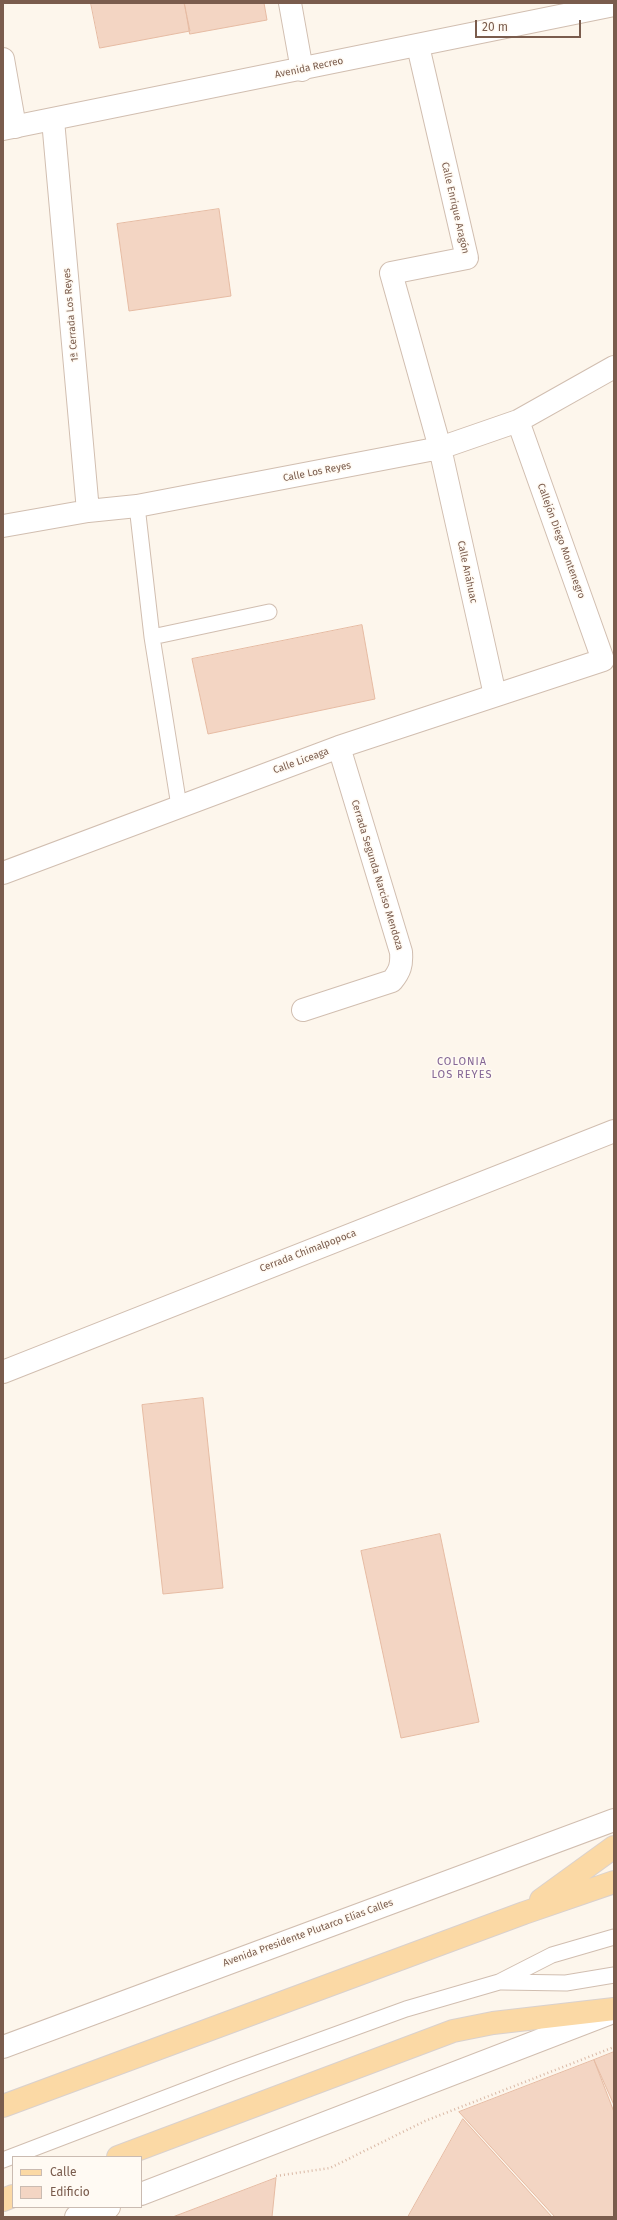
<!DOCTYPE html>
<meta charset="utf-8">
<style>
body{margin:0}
#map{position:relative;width:617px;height:2220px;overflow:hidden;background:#fdf6ec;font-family:"Fira Sans",sans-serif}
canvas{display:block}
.frame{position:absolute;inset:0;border:4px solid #7a5c4d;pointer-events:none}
.legend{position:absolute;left:12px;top:2156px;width:130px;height:52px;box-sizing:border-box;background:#fffaf3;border:1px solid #cabbb1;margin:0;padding:5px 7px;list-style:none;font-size:12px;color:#7a5c4d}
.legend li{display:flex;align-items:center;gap:8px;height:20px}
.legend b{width:20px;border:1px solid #cabbb1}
.scale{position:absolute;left:475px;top:20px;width:106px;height:18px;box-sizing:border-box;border:2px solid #7a5c4d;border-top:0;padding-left:5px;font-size:12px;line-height:14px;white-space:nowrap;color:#7a5c4d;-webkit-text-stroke:3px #fffaf3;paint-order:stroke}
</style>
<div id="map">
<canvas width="617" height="2220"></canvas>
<div class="frame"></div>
<ul class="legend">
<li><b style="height:5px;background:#fbd9a5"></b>Calle</li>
<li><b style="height:11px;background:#f3d5c3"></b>Edificio</li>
</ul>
<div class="scale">20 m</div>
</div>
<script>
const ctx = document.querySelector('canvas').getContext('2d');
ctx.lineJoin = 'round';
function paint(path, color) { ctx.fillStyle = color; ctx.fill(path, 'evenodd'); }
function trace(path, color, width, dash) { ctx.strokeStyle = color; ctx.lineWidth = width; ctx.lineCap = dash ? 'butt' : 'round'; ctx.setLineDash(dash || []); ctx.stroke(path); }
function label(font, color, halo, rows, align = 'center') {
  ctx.font = font + ' "Fira Sans",sans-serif'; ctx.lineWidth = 3; ctx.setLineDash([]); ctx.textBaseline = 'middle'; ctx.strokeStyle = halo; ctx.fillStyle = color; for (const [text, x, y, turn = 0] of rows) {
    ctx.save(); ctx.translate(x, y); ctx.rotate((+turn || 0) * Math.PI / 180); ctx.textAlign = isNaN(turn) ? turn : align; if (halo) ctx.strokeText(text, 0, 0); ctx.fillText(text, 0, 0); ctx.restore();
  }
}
const building = new Path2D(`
 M 91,3 L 184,3 L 190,31 L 100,48 Z
 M 185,3 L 264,3 L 267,20 L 190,34 Z
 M 219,209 L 231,296 L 129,311 L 117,224 Z
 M 362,625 L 375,699 L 208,734 L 192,659 Z
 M 203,1398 L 223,1588 L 163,1594 L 142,1405 Z
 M 440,1534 L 479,1722 L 401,1738 L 361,1551 Z
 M 614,2052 L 614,2112 L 594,2060 Z
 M 594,2060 L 614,2105 L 614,2217 L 555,2217 L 459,2112 Z
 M 463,2119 L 552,2217 L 408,2217 Z
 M 276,2178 L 272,2217 L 173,2217 Z`);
const path = new Path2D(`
 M 276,2176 L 330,2168 L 425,2121 L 614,2047`);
const service = new Path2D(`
 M 137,506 L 152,637 L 179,806
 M 152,637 L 269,612
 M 502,1982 L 566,1983 L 614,1975
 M 3,2160 L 233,2072 L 406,2009 L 499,1982 L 552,1955 L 614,1937`);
const pedestrian = new Path2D(`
 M 418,46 L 467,258 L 391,273 L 440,448`);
const minor = new Path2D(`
 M 3,59 L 15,127
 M 53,120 L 88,511
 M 440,448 L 495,695
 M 3,526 L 88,511 L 137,506 L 440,448 L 518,421 L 614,367
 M 3,873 L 339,747 L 603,660 L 518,421
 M 303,1010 L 392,981 C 400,971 402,965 401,952 L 339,747
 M 3,1372 L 614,1131`);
const tertiary = new Path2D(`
 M 290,3 L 302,70
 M 3,129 L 614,5
 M 3,2047 L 614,1820
 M 141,2194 L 608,2014
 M 76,2217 L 106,2207`);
const secondary = new Path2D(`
 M 98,2217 L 109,2207`);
const primary = new Path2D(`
 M 541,1900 L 614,1847
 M 3,2106 L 524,1913 L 614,1882
 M 118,2157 L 453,2031 L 493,2023 L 614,2009
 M 3,2200 L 13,2196`);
const streetNames = [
 ["Avenida Recreo",309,68,-12],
 ["Calle Enrique Aragón",455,208,77],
 ["1ª Cerrada Los Reyes",71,315,-95],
 ["Calle Los Reyes",317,472,-11],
 ["Callejón Diego Montenegro",561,541,70],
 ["Calle Anáhuac",467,572,78],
 ["Calle Liceaga",301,761,-20],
 ["Cerrada Segunda Narciso Mendoza",377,875,73],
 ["Cerrada Chimalpopoca",308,1251,-21],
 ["Avenida Presidente Plutarco Elías Calles",308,1933,-20]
];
const neighbourhoodNames = [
 ["COLONIA",462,1062],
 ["LOS REYES",462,1075]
];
paint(building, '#f3d5c3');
trace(building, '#e6bba3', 1);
trace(service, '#d1beb0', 17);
trace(pedestrian, '#d1beb0', 24);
trace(minor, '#d1beb0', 24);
trace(tertiary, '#d1beb0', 24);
trace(secondary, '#d6c0b0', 24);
trace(primary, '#dad1cd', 24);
trace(path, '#d9b8a5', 2.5, [1, 3]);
trace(service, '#fff', 15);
trace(pedestrian, '#fff', 22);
trace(minor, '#fff', 22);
trace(tertiary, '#fff', 22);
trace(secondary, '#fff', 22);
trace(primary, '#fbd9a5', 22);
label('10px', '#7a5c4d', '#fffaf3', streetNames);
ctx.letterSpacing = '1px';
label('11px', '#846695', '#fffaf3', neighbourhoodNames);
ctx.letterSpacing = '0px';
</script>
